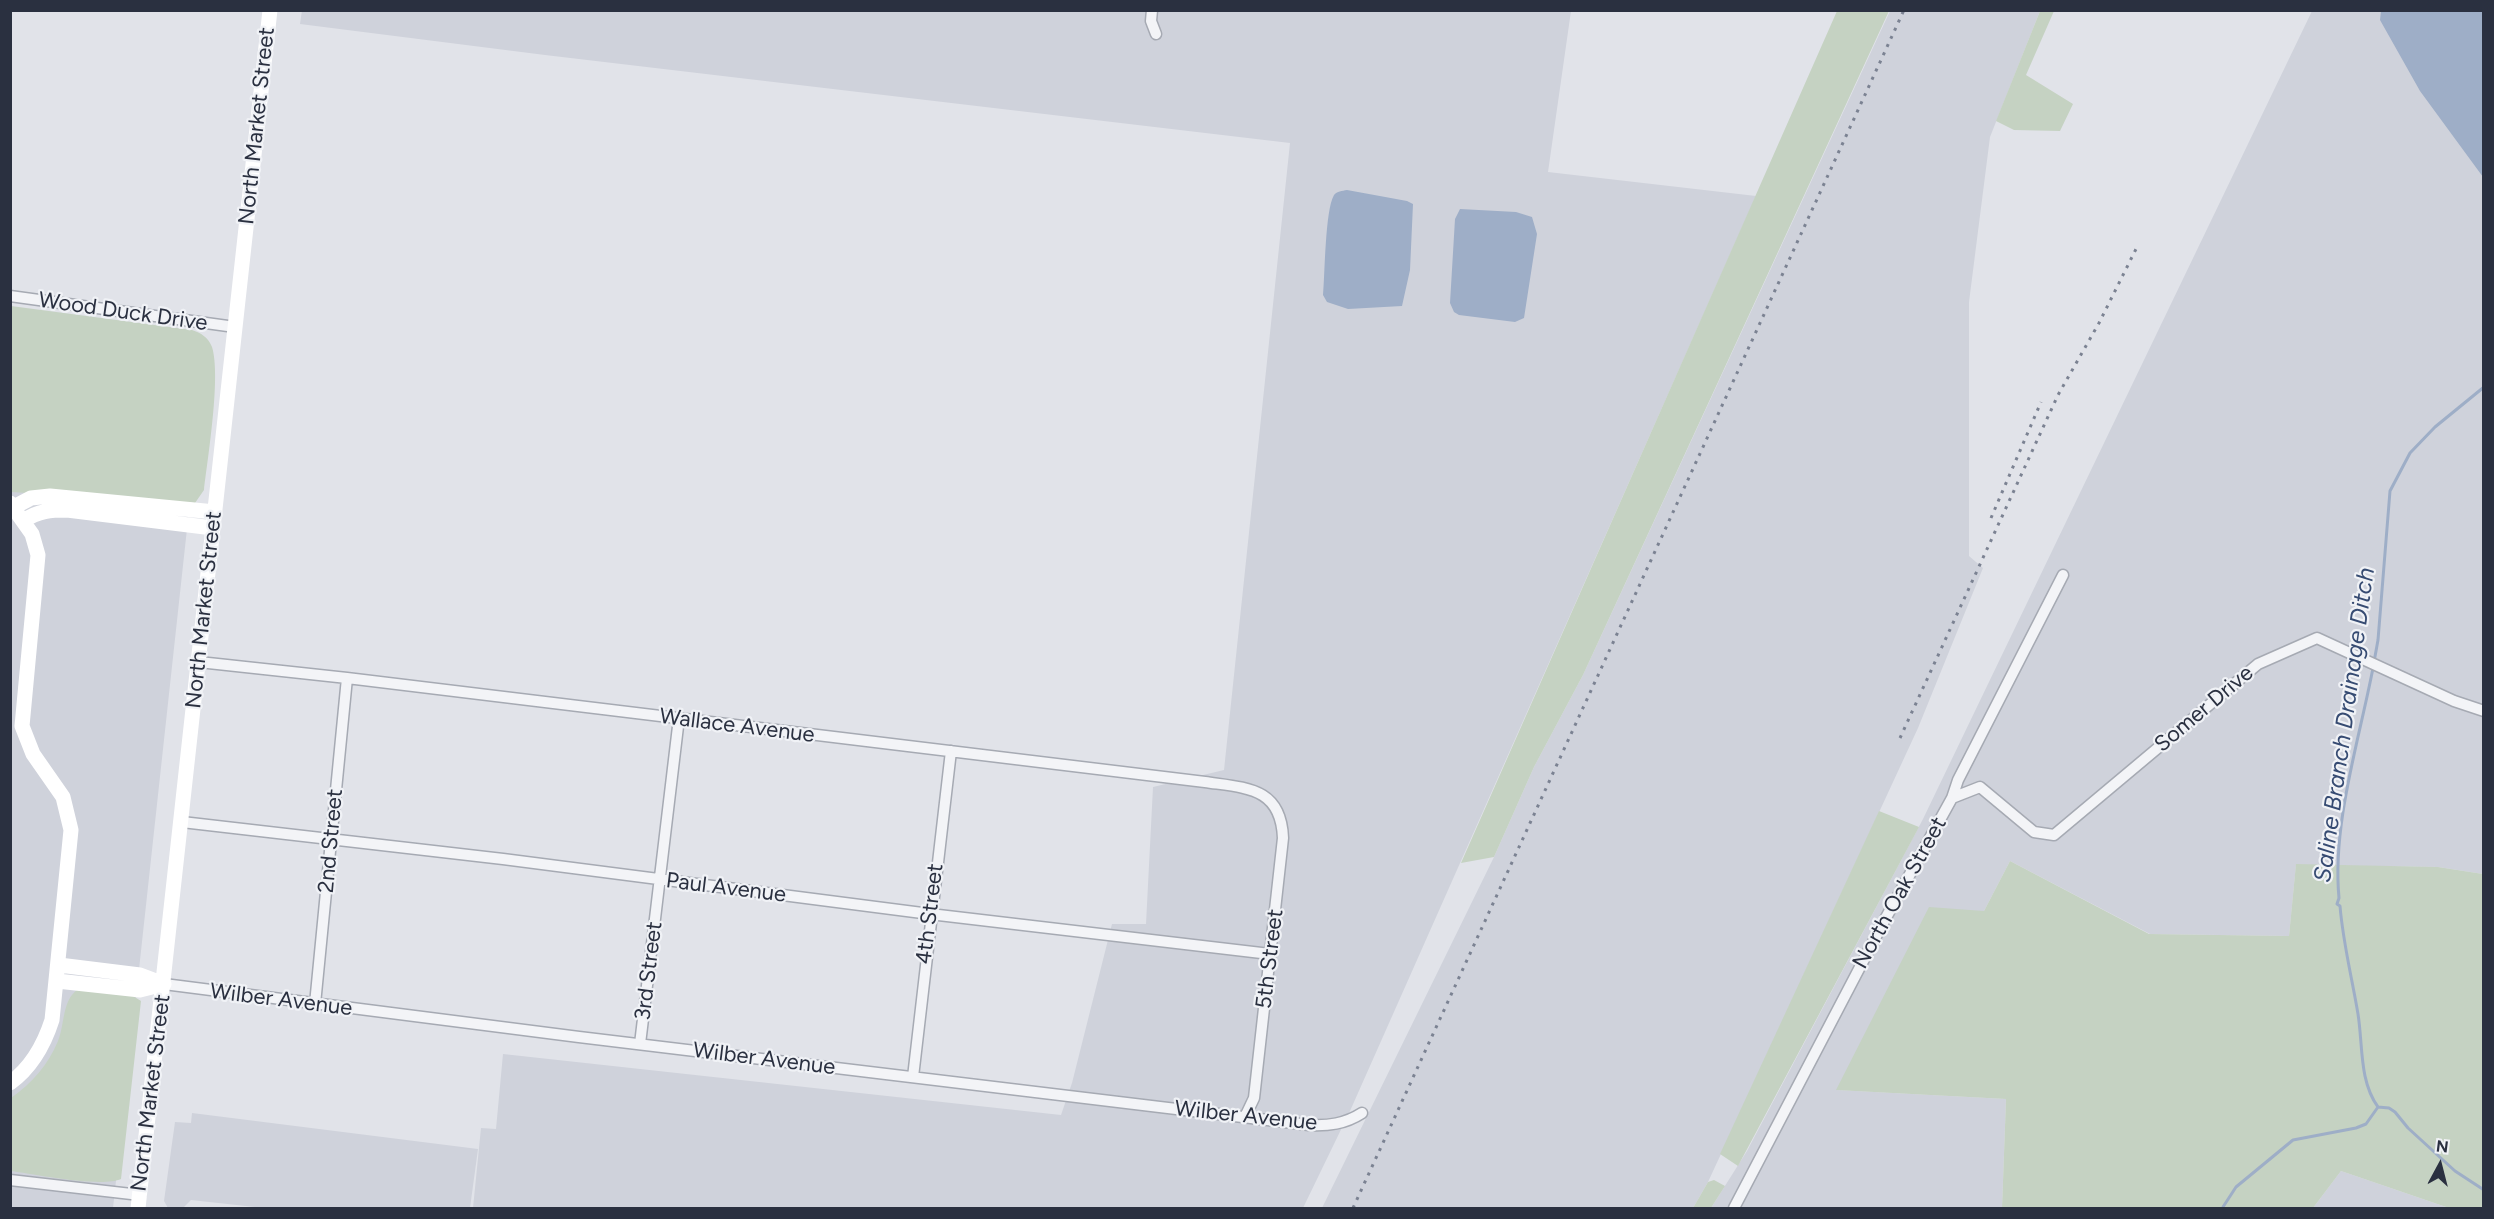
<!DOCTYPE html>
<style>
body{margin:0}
#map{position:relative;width:2494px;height:1219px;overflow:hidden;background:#e1e3e9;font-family:Figtree,sans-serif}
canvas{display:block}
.frame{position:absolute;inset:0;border:12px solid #2a3040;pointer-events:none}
.north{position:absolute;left:2410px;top:1135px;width:60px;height:60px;-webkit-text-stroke:4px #f0f2f6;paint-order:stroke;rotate:7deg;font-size:16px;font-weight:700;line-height:24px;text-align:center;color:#2a3040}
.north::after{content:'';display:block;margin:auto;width:21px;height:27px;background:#2a3040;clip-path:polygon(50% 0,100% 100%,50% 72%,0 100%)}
</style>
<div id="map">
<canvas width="2494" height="1219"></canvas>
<div class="frame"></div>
<div class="north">N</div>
</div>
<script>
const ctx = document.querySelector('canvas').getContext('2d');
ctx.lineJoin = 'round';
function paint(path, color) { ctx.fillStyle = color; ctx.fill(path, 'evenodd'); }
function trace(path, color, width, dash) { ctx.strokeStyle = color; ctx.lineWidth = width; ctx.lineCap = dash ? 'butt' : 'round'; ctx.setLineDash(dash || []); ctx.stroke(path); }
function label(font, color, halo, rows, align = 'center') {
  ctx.font = font + ' Figtree,sans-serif'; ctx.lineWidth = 4.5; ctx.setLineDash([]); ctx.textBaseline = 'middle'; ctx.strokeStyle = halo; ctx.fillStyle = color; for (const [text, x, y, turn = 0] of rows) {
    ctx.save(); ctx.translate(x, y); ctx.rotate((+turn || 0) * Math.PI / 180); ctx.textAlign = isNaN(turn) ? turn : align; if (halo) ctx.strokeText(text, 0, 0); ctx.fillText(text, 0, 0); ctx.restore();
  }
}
const built = new Path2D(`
 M 302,10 L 1571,11 L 1548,172 L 1756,196 L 1350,1111 L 1303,1208 L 473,1208 L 481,1128 L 496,1129 L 503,1054 L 1061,1115 L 1072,1083 L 1112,924 L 1146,924 L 1153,787 L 1224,770 L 1290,143 L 545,55 L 300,24 Z
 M 1890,11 L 2040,11 L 1990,137 L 1969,302 L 1969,556 L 1983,568 L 1918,728 L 1708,1182 L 1693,1208 L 1322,1208 L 1494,857 L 1534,767 L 1583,675 Z
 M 2312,11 L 2483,11 L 2483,874 L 2438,867 L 2296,865 L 2289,936 L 2150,934 L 2010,861 L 1984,911 L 1837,1090 L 2006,1099 L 2002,1208 L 1711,1208 L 1747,1151 L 1923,819 Z
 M 11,470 L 191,492 L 113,1208 L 11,1208 Z
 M 192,1113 L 478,1149 L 470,1208 L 264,1208 L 191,1200 L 183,1208 L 168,1208 L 164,1201 L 175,1122 L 191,1123 Z
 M 2341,1171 L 2449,1208 L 2313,1208 Z`);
const green = new Path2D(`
 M 1837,11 L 1889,11 L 1583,675 L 1534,767 L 1494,857 L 1461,863 Z
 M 2040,11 L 2054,11 L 2026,75 L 2073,104 L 2060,131 L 2014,130 L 1996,121 Z
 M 11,306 L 192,330 C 201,333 208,337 212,347 C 221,376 208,456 204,490 L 195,503 L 11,492 Z
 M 1879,811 L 1919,827 L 1738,1166 L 1720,1154 Z
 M 2010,861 L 2149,934 L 2289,936 L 2296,864 L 2438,867 L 2483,874 L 2483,1208 L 2449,1208 L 2341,1171 L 2313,1208 L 2002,1208 L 2006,1099 L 1836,1090 L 1929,907 L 1984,911 Z
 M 77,990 L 133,996 L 141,1001 L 121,1179 C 101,1188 34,1174 11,1171 L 11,1098 C 32,1083 48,1065 58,1041 C 65,1024 62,1001 77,990 Z
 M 1714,1180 L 1725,1186 L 1711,1208 L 1693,1208 L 1708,1182 Z`);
const water = new Path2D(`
 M 2381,11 L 2483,11 L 2483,177 L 2420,91 L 2380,20 Z
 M 1347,190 L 1407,201 L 1413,204 L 1410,270 L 1402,306 L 1348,309 L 1327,302 L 1323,295 C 1325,275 1325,210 1334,195 C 1337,191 1342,191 1347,190 Z
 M 1460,209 L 1516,212 L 1532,217 L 1537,234 L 1524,318 L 1515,322 L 1459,315 L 1454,312 L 1450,303 L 1455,219 Z`);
const stream = new Path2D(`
 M 2374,662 L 2378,640 L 2390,491 L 2410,453 L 2435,427 L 2484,387
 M 2373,668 C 2359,741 2332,824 2339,898 L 2337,904 L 2340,906 C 2343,943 2352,978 2358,1014 C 2363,1045 2359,1081 2378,1107 L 2389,1108 L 2395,1112 L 2408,1128 L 2455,1171 L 2484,1190
 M 2223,1207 L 2236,1187 L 2293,1140 L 2356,1128 L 2366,1124 L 2378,1107`);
const street = new Path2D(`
 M 1152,10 L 1151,21 L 1156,34
 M 10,296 L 235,327
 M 199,662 L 347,678 L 1205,782 C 1246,788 1281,787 1283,838 L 1254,1098 L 1245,1117
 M 1952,798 L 1980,787 L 2034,832 L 2054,835 L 2258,664 L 2317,638 L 2454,701 L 2484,711
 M 182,822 L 503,859 L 930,914 L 1270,954
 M 164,984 L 579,1037 L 1309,1125 C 1328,1126 1345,1124 1362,1113
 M 315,1004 L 347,678
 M 640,1044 L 679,718
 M 913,1077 L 951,751
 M 10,1180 L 140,1195
 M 1734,1208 L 1883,923 L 1952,798 L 1958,780 L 2063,575`);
const secondary = new Path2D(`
 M 10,503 L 32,534 L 38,555 L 22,726 L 33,754 L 63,797 L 71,830 L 52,1020 C 44,1045 32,1067 10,1083
 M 14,507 L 31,498 L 50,496 L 215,512
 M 25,520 C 38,511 51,510 67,510 L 213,528
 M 59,965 L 140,975 L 164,984
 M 57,981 L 140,990 L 164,984
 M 138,1208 L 270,10`);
const rail = new Path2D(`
 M 1991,518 L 2041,402
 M 1900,738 L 2058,395 L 2099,323 L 2136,249
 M 1353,1208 L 1904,10`);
const streetNames = [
 ["North Market Street",257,126,-84],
 ["Wood Duck Drive",123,312,8],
 ["North Market Street",204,610,-84],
 ["Somer Drive",2204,709,-40],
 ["Wallace Avenue",737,726,7],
 ["2nd Street",331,841,-85],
 ["Paul Avenue",726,888,7],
 ["North Oak Street",1900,893,-61],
 ["4th Street",930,914,-83],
 ["5th Street",1270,959,-83],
 ["3rd Street",649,971,-83],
 ["Wilber Avenue",281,1000,7],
 ["Wilber Avenue",764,1059,7],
 ["North Market Street",151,1093,-83],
 ["Wilber Avenue",1246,1116,6]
];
const waterNames = [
 ["Saline Branch Drainage Ditch",2345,725,-82]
];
paint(built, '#cfd2db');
paint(green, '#c5d2c2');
paint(water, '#9eaec7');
trace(stream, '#9eaec7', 3);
trace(street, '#a6aab3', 13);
trace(street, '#f3f4f7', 10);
trace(secondary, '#fff', 15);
trace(rail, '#7b8292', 3, [3, 6]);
label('22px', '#2a3040', '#f0f2f6', streetNames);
label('italic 24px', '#364b72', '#f0f2f6', waterNames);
</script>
